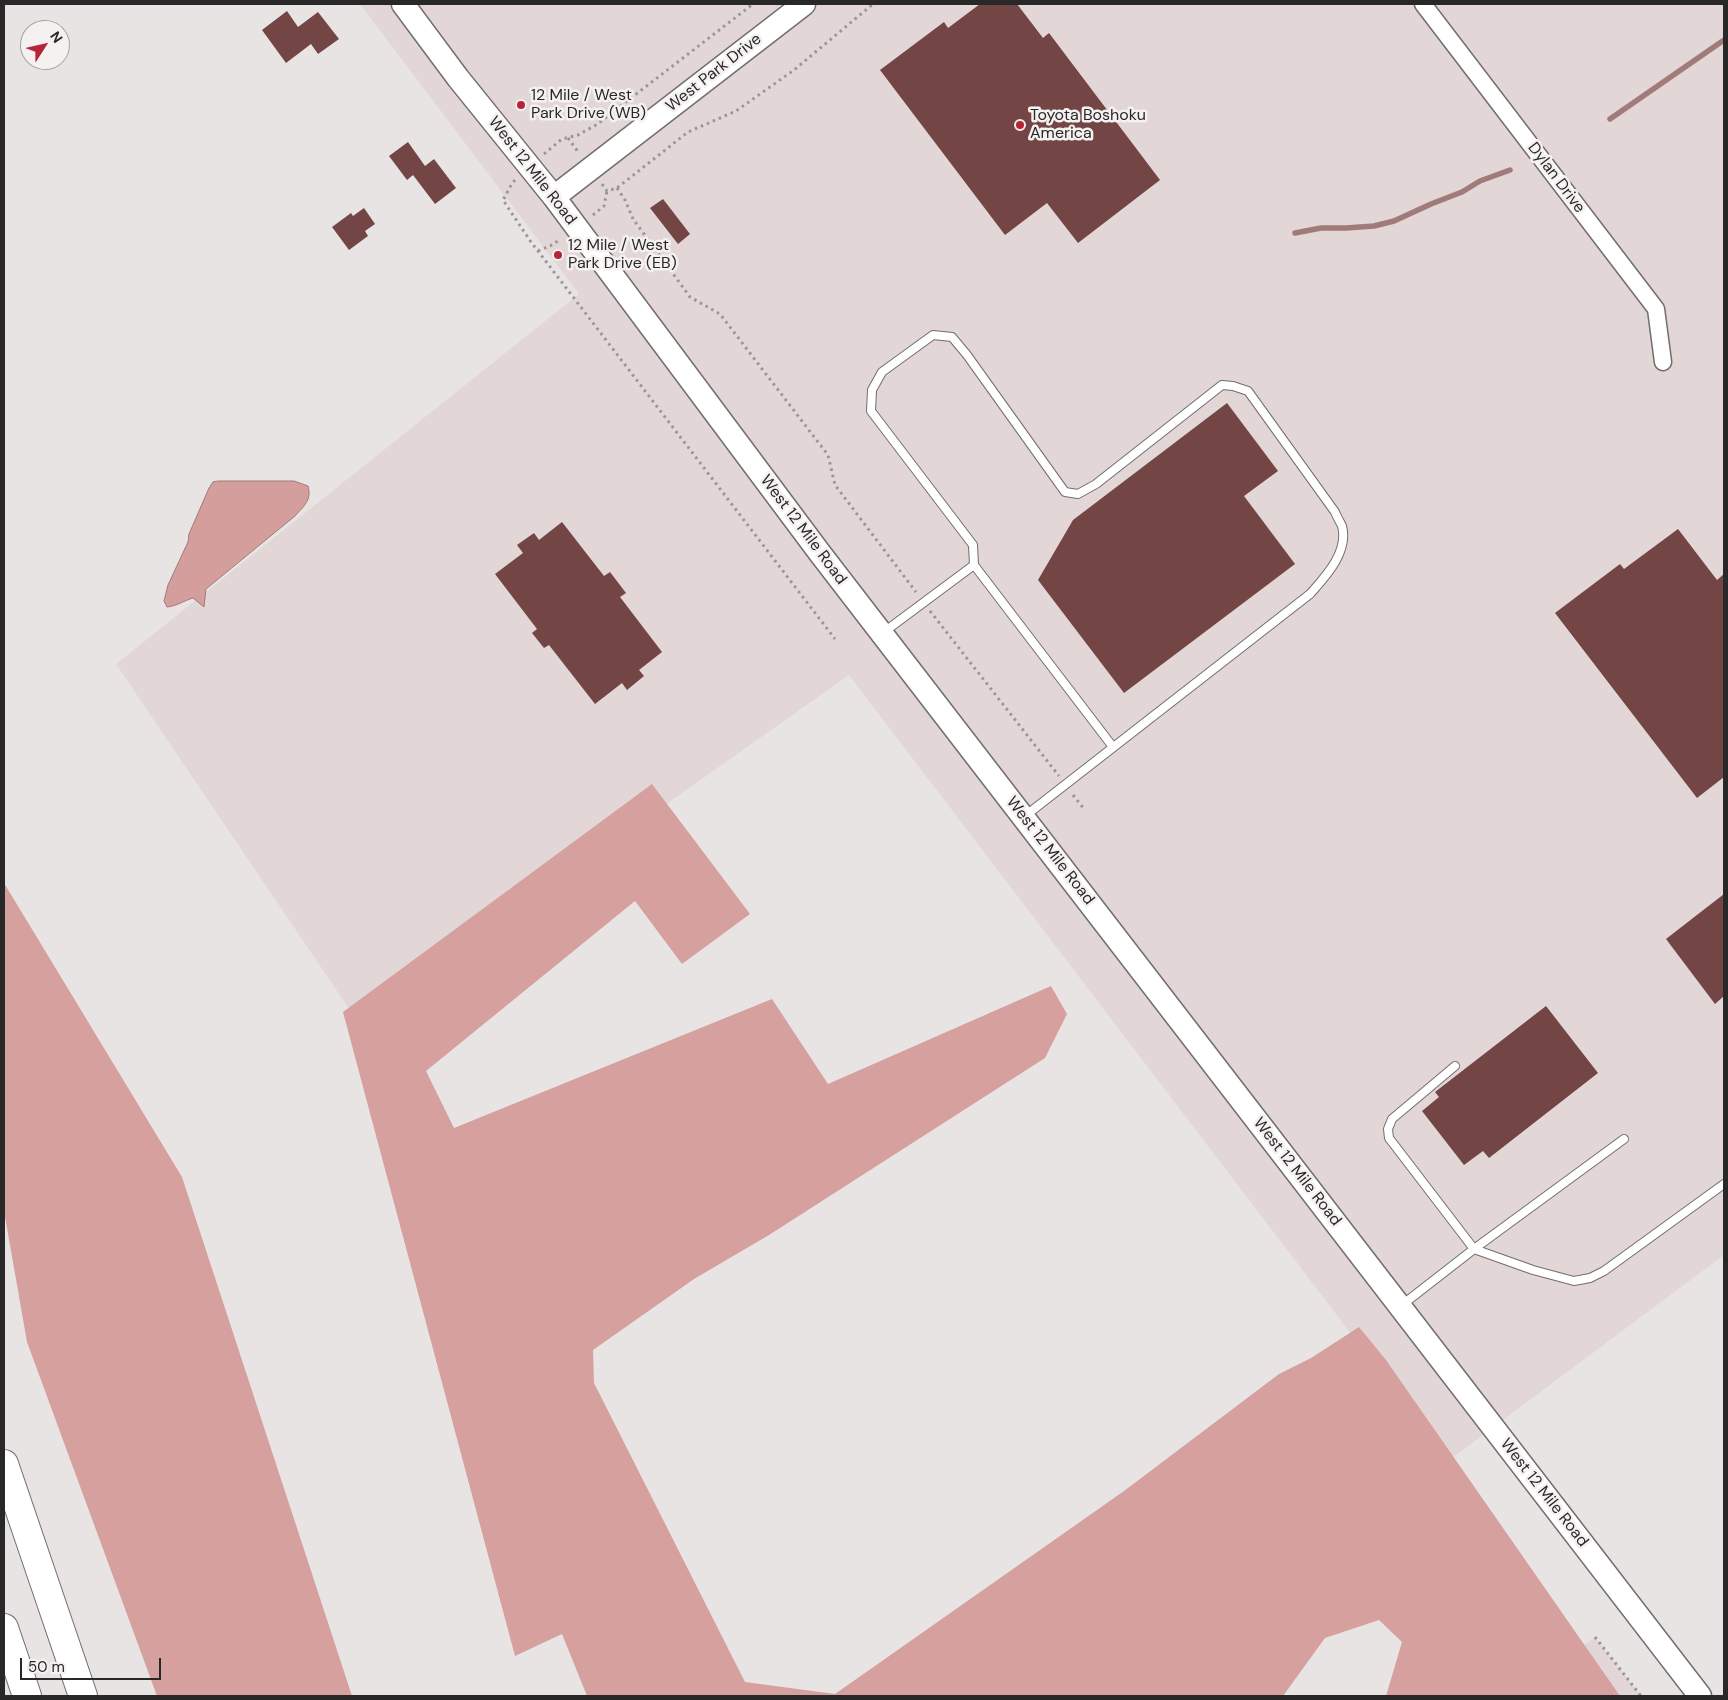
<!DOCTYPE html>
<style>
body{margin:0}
#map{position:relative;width:1728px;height:1700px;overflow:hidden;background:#e8e4e3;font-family:"DM Sans",sans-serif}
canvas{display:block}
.frame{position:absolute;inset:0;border:5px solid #292828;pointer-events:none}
.north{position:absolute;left:20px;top:20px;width:50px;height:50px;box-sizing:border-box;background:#f5f1f1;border:1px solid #a3a1a1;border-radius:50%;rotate:55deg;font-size:14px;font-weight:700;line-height:20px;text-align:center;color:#292828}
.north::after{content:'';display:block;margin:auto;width:18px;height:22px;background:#b62436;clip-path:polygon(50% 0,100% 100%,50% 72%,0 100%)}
.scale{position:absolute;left:20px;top:1658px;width:141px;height:22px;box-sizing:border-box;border:2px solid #292828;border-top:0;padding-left:6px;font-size:15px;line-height:18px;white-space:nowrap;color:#292828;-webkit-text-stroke:4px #f5f1f1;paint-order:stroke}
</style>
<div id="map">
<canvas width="1728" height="1700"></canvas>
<div class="frame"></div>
<div class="north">N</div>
<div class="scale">50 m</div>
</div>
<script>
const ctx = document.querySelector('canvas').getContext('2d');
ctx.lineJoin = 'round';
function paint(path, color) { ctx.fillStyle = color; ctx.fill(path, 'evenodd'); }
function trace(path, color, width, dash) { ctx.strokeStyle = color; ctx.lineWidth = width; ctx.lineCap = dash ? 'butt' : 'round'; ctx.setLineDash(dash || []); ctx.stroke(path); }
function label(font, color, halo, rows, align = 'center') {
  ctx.font = font + ' "DM Sans",sans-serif'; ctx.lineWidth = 5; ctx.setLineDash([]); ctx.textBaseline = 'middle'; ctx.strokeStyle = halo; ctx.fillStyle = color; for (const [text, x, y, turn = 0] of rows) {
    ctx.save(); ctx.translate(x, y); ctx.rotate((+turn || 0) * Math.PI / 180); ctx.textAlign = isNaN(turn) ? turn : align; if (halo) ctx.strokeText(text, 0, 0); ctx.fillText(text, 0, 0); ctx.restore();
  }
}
const built = new Path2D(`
 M 360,4 L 1724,4 L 1724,1255 L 1448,1461 L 849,675 L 358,1022 L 116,664 L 579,294 Z
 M 1595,1637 L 1641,1696 L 1515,1696 Z`);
const forest = new Path2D(`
 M 652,784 L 750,914 L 682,964 L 635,901 L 426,1071 L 454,1128 L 772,999 L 828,1084 L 1051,986 L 1067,1014 L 1045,1058 L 769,1235 L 694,1279 L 593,1350 L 594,1383 L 745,1682 L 835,1694 L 1124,1491 L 1279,1374 L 1311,1358 L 1359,1327 L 1386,1360 L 1620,1696 L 1386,1696 L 1402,1642 L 1379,1620 L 1325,1638 L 1283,1696 L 587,1696 L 562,1634 L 515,1656 L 343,1012 Z
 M 4,883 L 182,1177 L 352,1696 L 157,1696 L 27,1342 L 4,1211 Z`);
const water = new Path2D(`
 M 219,481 L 294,481 L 308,486 C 312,500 304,506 295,516 L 206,589 L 204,607 L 193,598 C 183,601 177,606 167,607 L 164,601 L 168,585 L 188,542 L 189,534 L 209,488 L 213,482 Z`);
const stream = new Path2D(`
 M 1610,119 L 1724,40
 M 1295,233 L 1321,228 L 1346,228 L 1374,226 L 1394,221 L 1431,204 L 1462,192 L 1480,181 L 1510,170`);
const building = new Path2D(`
 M 980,4 L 1017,4 L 1043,38 L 1049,33 L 1160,180 L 1078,243 L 1047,203 L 1005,235 L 880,70 L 944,22 L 948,28 Z
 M 287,11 L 298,27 L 318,12 L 339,39 L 318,54 L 311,44 L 286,63 L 262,30 Z
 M 408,142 L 425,166 L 434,159 L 456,188 L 435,204 L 413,175 L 407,180 L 389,156 Z
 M 663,199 L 690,234 L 678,244 L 650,208 Z
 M 364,208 L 375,224 L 365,231 L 368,236 L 349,250 L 332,227 L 351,213 L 353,216 Z
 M 1227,403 L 1278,471 L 1244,496 L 1295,564 L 1124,693 L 1038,580 L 1073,520 Z
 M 562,522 L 604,576 L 610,572 L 626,593 L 620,597 L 662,652 L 639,670 L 644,676 L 627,690 L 622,683 L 595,704 L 549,645 L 544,648 L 532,633 L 537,629 L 495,574 L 523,553 L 517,545 L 534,533 L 539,540 Z
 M 1678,529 L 1717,580 L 1724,574 L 1724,777 L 1697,798 L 1555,613 L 1620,564 L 1624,569 Z
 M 1724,894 L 1724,996 L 1715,1004 L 1666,939 Z
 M 1546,1006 L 1598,1073 L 1489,1158 L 1483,1151 L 1464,1165 L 1422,1111 L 1439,1097 L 1435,1092 Z`);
const path = new Path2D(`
 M 568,138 L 579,153
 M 544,154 L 562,139 L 578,135 L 596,125 L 753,4
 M 515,180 C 510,185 507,194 503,200 L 531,242 L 835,639
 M 602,184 L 607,191 L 617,188 L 688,132 L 736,111 L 794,70 L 873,4
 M 617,188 L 625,200 L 633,219 L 690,297 L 720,314 L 828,455 L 835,485 L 916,592
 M 593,215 L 604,206 L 607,191
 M 538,251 L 554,244 L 560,239
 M 930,611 L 1059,776
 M 1073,795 L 1085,810
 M 1595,1637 L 1641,1696`);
const lane = new Path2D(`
 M 974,565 L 1113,747
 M 884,632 L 974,565 L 973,545 L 871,411 L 872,390 L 882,372 L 933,335 L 952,337 L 967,355 L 1065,492 L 1078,494 L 1096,484 L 1222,385 L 1233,386 L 1248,391 L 1335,512 C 1337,517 1340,522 1342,526 C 1349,552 1325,577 1310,594 L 1025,816
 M 1455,1066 L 1392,1119 L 1388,1129 L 1389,1138 L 1474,1249 L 1624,1139
 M 1402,1305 L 1474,1249 L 1533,1270 L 1574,1281 L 1590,1278 L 1604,1271 L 1724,1184`);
const street = new Path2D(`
 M 1423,4 L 1656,309 L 1663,362`);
const secondary = new Path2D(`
 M 403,4 L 458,78 L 554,197 L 819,552 L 1700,1696
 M 554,197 L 804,4`);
const highway = new Path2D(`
 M 4,1464 L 83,1696
 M 4,1628 L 27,1696`);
const markers = [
 [521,105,5,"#b62436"],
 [1020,125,5,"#b62436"],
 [558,255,5,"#b62436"]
];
const streetNames = [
 ["West Park Drive",714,73,-38],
 ["West 12 Mile Road",532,171,52],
 ["Dylan Drive",1556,178,53],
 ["West 12 Mile Road",803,530,53],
 ["West 12 Mile Road",1050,851,52],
 ["West 12 Mile Road",1297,1172,52],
 ["West 12 Mile Road",1544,1493,52]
];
const poiNames = [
 ["12 Mile / West",531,96],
 ["Park Drive (WB)",531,114],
 ["Toyota Boshoku",1030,116],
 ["America",1030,134],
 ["12 Mile / West",568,246],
 ["Park Drive (EB)",568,264]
];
paint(built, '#e3d6d6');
paint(forest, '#d6a09f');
paint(water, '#d39e9c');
trace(water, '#a07b79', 1);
trace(stream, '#a07b79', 5.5);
paint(building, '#734544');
trace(lane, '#716e6d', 10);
trace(street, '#716e6d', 19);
trace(secondary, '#716e6d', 25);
trace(highway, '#716e6d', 30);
trace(path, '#999796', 3, [2.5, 4]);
trace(lane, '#fff', 8);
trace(street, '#fff', 16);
trace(secondary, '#fff', 22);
trace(highway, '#fff', 28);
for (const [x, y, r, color] of markers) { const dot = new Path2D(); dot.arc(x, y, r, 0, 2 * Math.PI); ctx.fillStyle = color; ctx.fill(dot); trace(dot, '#f5f1f1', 2); }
label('16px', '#292828', '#f5f1f1', streetNames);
label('16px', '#292828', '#f5f1f1', poiNames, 'left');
</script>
